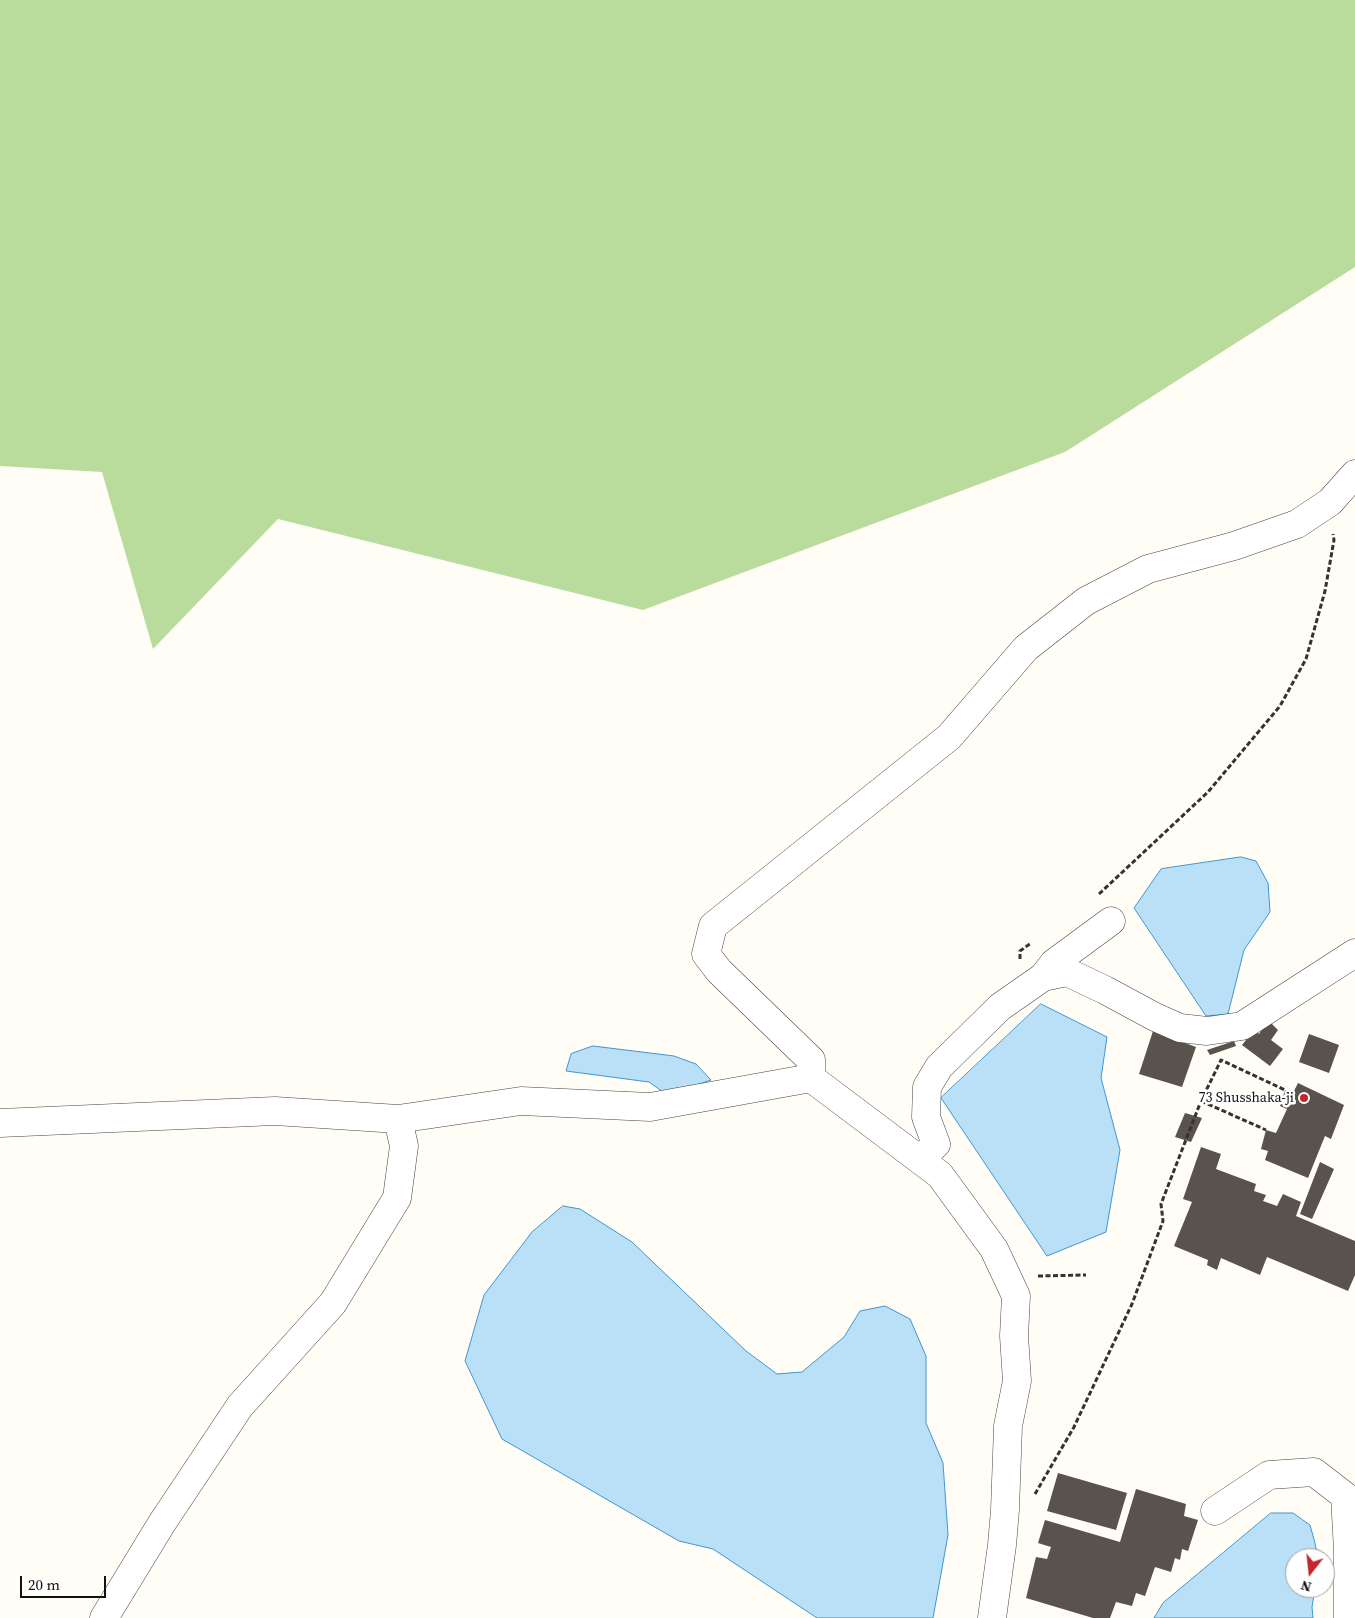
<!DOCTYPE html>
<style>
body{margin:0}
#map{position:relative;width:1355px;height:1618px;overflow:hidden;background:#fffdf5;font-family:"Source Serif 4",serif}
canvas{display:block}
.north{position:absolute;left:1285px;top:1548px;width:50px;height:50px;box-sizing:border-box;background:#fff;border:1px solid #a0a0a0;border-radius:50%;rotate:196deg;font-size:14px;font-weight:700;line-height:20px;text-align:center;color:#111}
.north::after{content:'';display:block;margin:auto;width:18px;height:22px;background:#c4262e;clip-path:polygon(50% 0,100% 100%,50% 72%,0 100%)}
.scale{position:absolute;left:20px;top:1576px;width:86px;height:22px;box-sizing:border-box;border:2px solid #111;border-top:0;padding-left:6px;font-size:15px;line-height:18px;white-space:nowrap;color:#111;-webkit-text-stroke:4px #fff;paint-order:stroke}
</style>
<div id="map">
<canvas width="1355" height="1618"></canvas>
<div class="north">N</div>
<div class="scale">20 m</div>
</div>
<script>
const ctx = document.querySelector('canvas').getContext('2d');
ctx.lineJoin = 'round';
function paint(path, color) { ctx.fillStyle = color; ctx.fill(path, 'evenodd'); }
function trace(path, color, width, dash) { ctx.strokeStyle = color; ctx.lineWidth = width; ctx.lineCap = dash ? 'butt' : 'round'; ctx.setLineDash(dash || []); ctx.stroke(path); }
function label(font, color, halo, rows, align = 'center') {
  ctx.font = font + ' "Source Serif 4",serif'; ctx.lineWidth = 5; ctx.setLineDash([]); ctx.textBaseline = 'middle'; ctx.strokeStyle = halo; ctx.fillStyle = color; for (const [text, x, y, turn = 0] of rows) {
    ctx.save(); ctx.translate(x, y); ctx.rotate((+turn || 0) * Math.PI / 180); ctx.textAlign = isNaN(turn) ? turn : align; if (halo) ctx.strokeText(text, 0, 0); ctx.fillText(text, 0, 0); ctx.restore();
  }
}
const forest = new Path2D(`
 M 0,0 L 1355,0 L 1355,267 L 1065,452 L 643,610 L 278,519 L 153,649 L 102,472 L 0,466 Z`);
const water = new Path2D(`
 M 1241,857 L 1256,861 L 1268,883 L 1270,912 L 1244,950 L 1228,1014 L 1206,1016 L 1134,908 L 1161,869 Z
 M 1041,1004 L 1107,1037 L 1101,1078 L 1120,1150 L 1106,1232 L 1047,1256 L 941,1098 Z
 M 593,1046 L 674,1056 L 696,1064 L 711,1080 L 667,1095 L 649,1082 L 566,1071 L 571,1054 Z
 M 563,1206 L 580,1209 L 632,1242 L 746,1351 L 777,1374 L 802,1372 L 844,1337 L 860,1311 L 885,1306 L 910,1319 L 926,1356 L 926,1423 L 943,1463 L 948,1535 L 933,1618 L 817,1618 L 713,1549 L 679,1541 L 502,1439 L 465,1361 L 484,1295 L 532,1232 Z
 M 1271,1513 L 1293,1513 L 1310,1525 L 1315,1543 L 1318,1558 L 1295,1558 L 1295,1588 L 1315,1588 L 1312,1607 L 1313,1618 L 1154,1618 L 1163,1603 Z`);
const building = new Path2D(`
 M 1268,1020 L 1278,1030 L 1271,1040 L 1283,1049 L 1270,1066 L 1242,1045 L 1254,1030 L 1259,1034 Z
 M 1153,1031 L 1196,1047 L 1182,1087 L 1139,1074 Z
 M 1309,1034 L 1339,1045 L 1329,1073 L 1299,1062 Z
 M 1234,1041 L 1236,1046 L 1210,1055 L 1207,1050 Z
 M 1298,1083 L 1344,1105 L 1331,1139 L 1325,1136 L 1308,1178 L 1265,1160 L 1268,1151 L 1261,1149 L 1266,1130 L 1276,1133 L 1287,1109 L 1280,1106 L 1285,1090 L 1292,1095 Z
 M 1185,1113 L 1202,1118 L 1191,1142 L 1175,1137 Z
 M 1201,1147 L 1221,1154 L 1216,1169 L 1256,1184 L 1254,1191 L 1266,1195 L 1263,1201 L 1277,1206 L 1283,1194 L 1301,1202 L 1296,1216 L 1355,1241 L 1355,1275 L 1348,1291 L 1267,1257 L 1260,1275 L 1221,1258 L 1217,1270 L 1207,1265 L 1208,1260 L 1174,1246 L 1192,1202 L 1183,1199 Z
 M 1320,1162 L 1334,1169 L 1312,1219 L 1300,1214 Z
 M 1058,1473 L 1127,1493 L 1116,1530 L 1047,1511 Z
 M 1136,1489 L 1186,1504 L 1184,1516 L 1198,1520 L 1188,1551 L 1182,1549 L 1180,1560 L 1175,1558 L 1171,1572 L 1155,1567 L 1145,1596 L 1136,1593 L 1132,1606 L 1116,1602 L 1110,1618 L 1093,1618 L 1026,1598 L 1036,1557 L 1047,1559 L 1051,1547 L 1038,1543 L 1045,1520 L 1120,1542 Z`);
const path = new Path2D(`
 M 1099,894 L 1208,792 L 1280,706 L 1306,659 L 1325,591 L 1334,540 L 1333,534
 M 1020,959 L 1020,951 L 1031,943
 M 1201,1101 L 1266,1130
 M 1038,1276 L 1086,1275
 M 1035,1494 L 1074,1427 L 1132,1304 L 1163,1221 L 1161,1204 L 1201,1101 L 1221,1060 L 1285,1090`);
const street = new Path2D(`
 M 1043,977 L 1054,963 L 1111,921
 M 0,1123 L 275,1111 L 398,1119 L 521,1101 L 650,1107 L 811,1078
 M 921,1159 L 936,1144 L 926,1117 L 927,1087 L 939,1067 L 1000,1007 L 1043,977 L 1067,972 L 1105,990 L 1155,1017 L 1180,1028 L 1207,1031 L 1242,1026 L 1355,953
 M 1215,1511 L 1269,1475 L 1314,1472 L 1345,1496 L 1348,1551 L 1348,1618
 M 104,1618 L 162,1523 L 240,1406 L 333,1303 L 397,1198 L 404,1146 L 398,1119
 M 992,1618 L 1002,1545 L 1005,1510 L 1008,1426 L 1017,1381 L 1014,1336 L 1016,1296 L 994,1249 L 940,1175 L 811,1078 L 811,1060 L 719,971 L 706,954 L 713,926 L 949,737 L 1026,648 L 1086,601 L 1148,569 L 1234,546 L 1297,524 L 1330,502 L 1355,474`);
const markers = [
 [1304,1098,5,"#c4262e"]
];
const poiNames = [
 ["73 Shusshaka-ji",1294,1098]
];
paint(forest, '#b9dc9c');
paint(water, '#b9e0f7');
trace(water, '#3f96cf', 1);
paint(building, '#5a524d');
trace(street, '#444', 29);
trace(path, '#333', 3, [5, 2.5]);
trace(street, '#fff', 28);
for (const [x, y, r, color] of markers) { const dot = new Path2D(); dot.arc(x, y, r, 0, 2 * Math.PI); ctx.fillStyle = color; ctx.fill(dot); trace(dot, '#fff', 2); }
label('14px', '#111', '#fff', poiNames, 'right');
</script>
